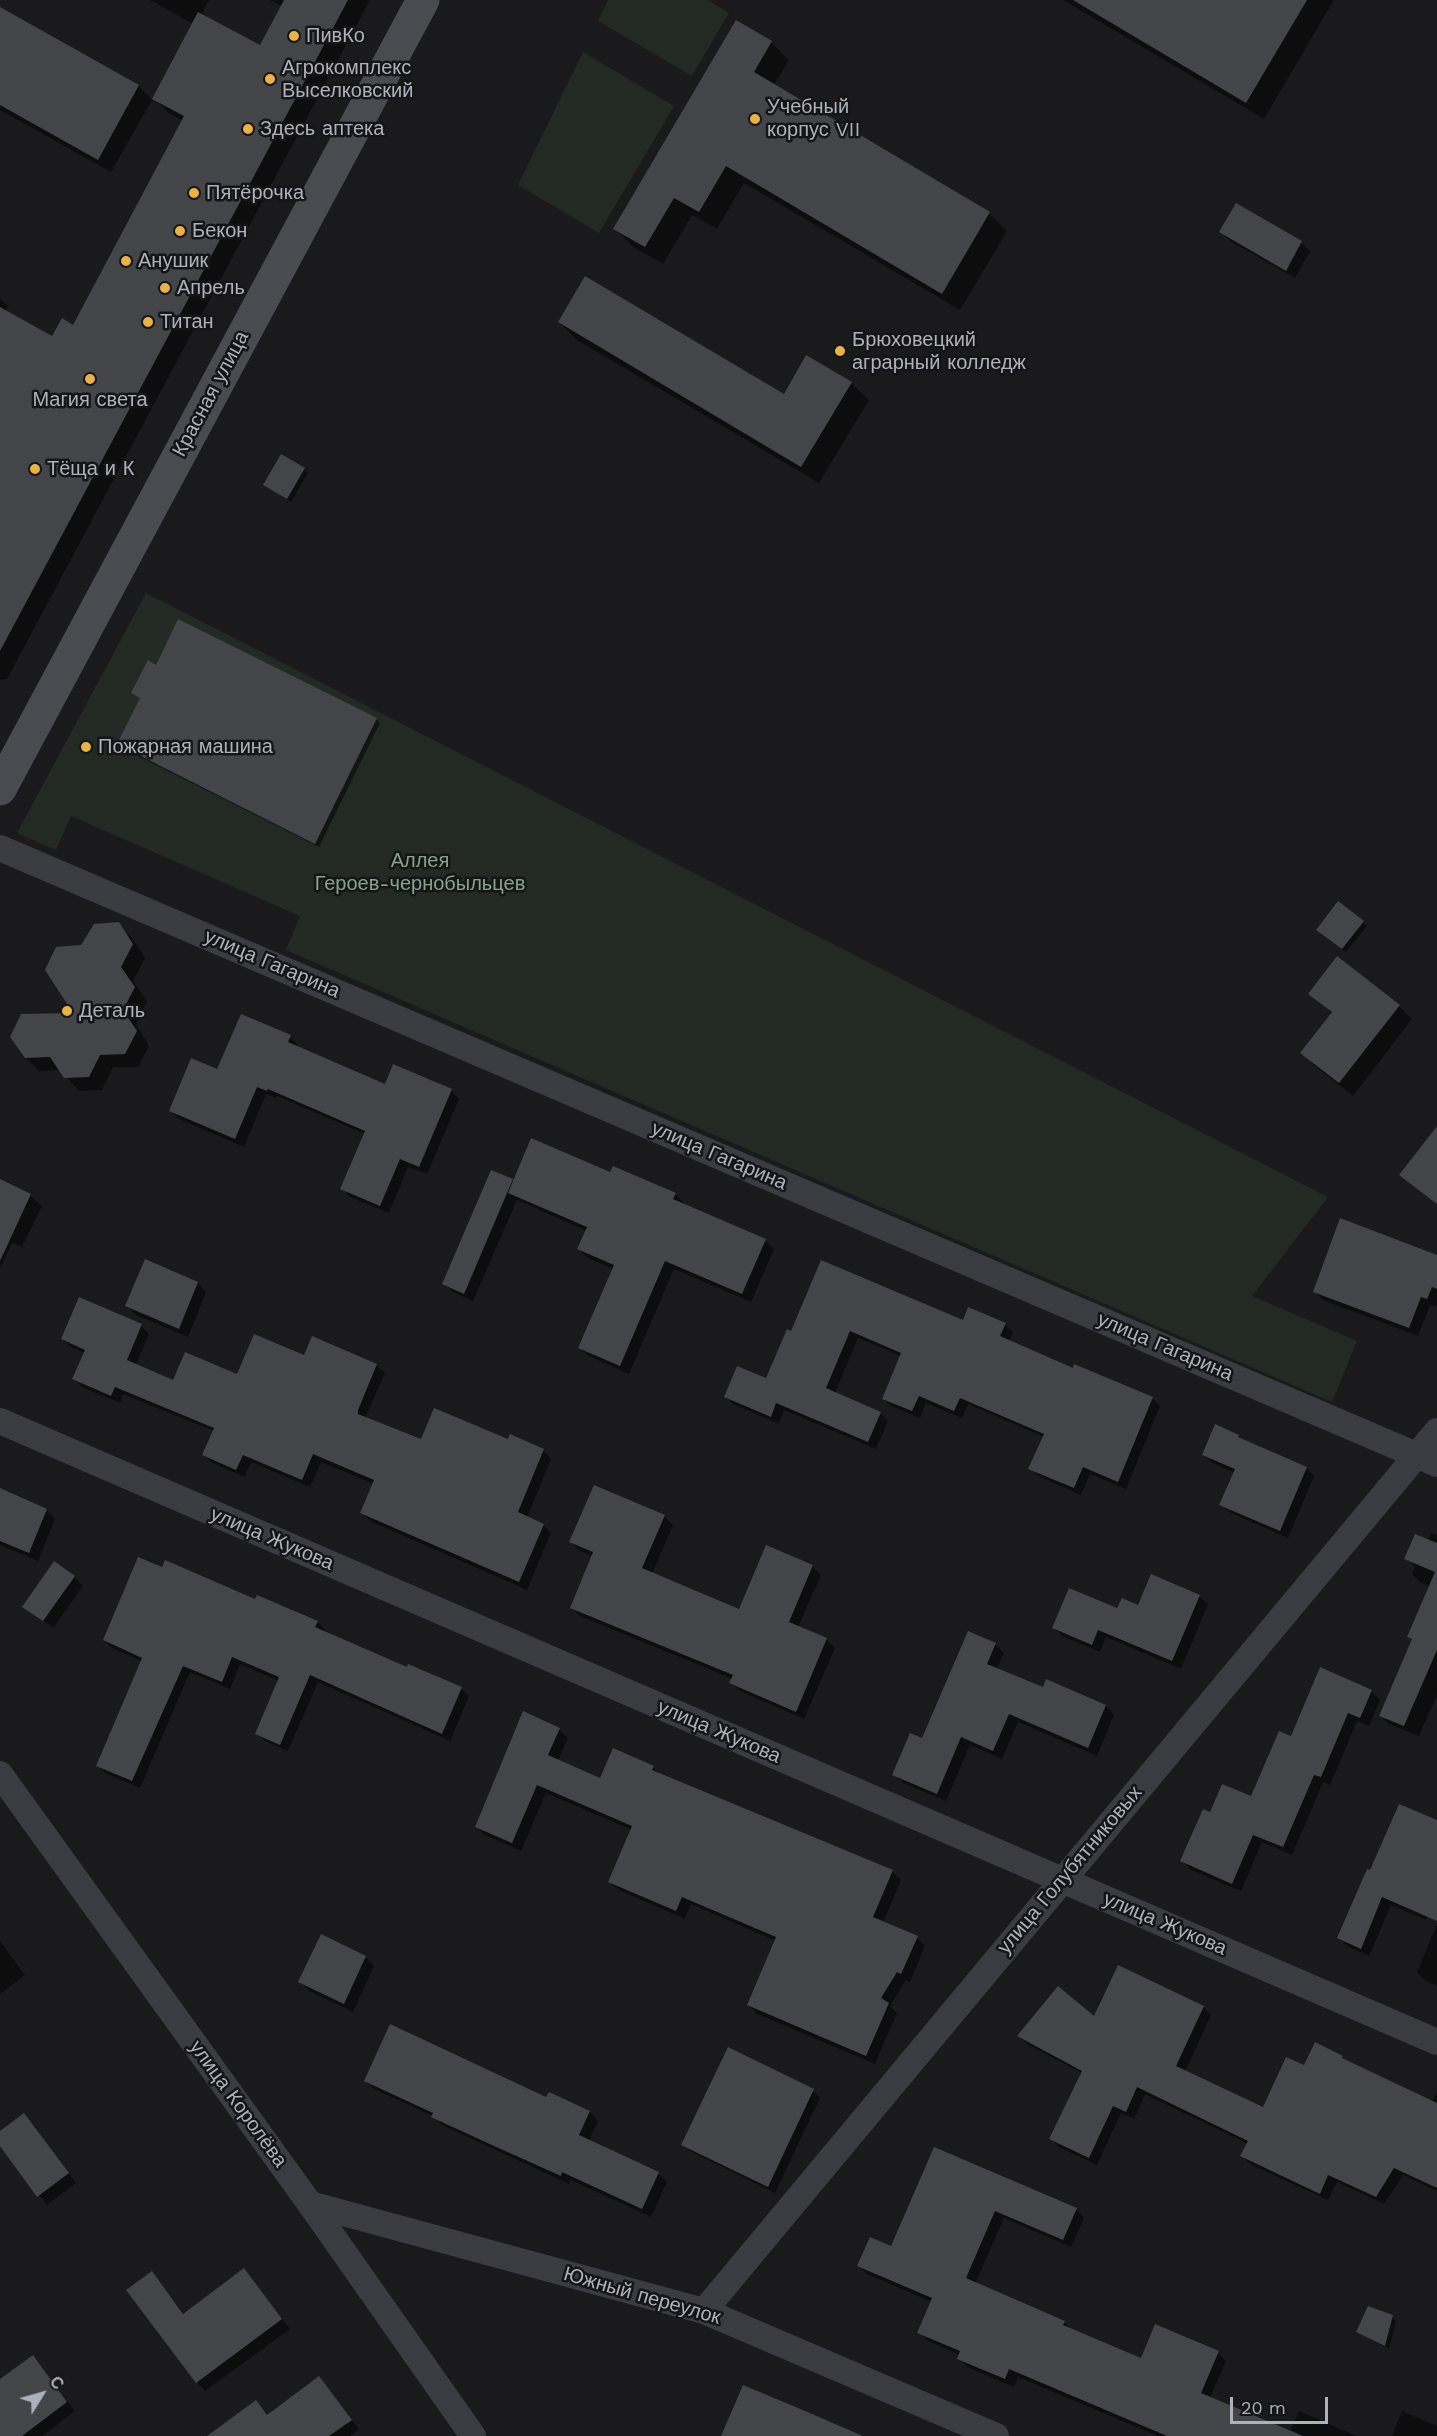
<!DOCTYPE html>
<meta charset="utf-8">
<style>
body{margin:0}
#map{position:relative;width:1437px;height:2436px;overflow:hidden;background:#1a1a1c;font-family:"Work Sans",sans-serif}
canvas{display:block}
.north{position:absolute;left:12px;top:2364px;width:60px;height:60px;-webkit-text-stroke:4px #151517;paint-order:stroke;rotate:53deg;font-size:16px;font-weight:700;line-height:24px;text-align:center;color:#adb1bb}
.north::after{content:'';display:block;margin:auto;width:21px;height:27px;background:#adb1bb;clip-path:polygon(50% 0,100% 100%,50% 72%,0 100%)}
.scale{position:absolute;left:1230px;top:2397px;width:98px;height:27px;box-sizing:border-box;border:3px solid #adb1bb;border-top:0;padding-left:8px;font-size:18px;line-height:21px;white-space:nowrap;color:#adb1bb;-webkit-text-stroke:4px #151517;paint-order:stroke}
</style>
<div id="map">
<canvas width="1437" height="2436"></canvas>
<div class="north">С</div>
<div class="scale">20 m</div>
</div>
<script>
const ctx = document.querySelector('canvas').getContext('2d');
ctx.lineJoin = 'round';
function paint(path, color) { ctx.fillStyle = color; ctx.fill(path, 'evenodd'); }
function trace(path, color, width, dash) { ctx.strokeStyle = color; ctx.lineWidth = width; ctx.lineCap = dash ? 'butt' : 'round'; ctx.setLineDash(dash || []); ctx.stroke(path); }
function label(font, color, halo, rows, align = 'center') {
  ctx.font = font + ' "Work Sans",sans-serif'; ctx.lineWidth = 5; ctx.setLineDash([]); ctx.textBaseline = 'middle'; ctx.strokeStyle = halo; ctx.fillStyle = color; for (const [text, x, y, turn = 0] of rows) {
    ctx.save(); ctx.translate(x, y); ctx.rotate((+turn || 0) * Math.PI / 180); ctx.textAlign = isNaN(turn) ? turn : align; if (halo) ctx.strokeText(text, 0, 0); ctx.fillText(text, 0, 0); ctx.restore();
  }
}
const green = new Path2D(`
 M 608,0 L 708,0 L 729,13 L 692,76 L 598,21 Z
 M 583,52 L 674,106 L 599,233 L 518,185 Z
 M 146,593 L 1328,1197 L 1252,1296 L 1357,1341 L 1332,1402 L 286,950 L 300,916 L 71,816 L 56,850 L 17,833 Z`);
const shadow = new Path2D(`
 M 150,0 L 209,0 L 201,15 L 261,47 L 283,7 L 270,0 L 370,0 L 7,679 L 0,680 L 0,298 L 8,306 L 5,312 L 53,338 L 74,327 L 183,121 L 168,113 L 154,98 L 193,24 Z
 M 1063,0 L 1334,0 L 1264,119 Z
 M 0,9 L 139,86 L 152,100 L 111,172 L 0,110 Z
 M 771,42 L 789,60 L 774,85 L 989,213 L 1007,231 L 960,310 L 744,183 L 717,229 L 692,215 L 663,264 L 632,246 L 615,228 Z
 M 1237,205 L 1301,243 L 1310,251 L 1295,278 L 1230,241 L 1221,232 Z
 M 559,322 L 784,396 L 851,383 L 869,400 L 819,483 L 577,340 Z
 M 304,469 L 308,473 L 291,502 L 265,485 Z
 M 156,667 L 376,719 L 380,723 L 319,847 L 122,748 L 118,744 L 141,699 L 133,693 Z
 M 1363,922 L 1367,926 L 1346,952 L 1322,934 Z
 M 118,924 L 132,938 L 145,958 L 133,981 L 147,1001 L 136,1024 L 149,1046 L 138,1067 L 113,1067 L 102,1090 L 79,1091 L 60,1070 L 39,1071 L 26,1058 L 76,1014 L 82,947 Z
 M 1310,993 L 1399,1006 L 1412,1019 L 1353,1096 L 1316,1067 L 1302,1053 L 1333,1014 Z
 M 290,1037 L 298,1045 L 297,1048 L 386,1086 L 451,1090 L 459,1099 L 427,1174 L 408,1167 L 389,1213 L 350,1197 L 342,1188 L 365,1134 L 277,1096 L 276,1098 L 266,1094 L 244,1147 L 179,1119 L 171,1111 L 218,1071 Z
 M 611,1174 L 675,1194 L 684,1203 L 683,1205 L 765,1241 L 774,1249 L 751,1302 L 674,1269 L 629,1374 L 589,1356 L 580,1348 L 613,1269 L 588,1258 L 579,1249 L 587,1231 L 517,1200 L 473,1301 L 453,1292 L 444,1283 L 512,1180 Z
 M 0,1180 L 30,1195 L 42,1206 L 22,1247 L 12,1243 L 0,1268 Z
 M 1437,1256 L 1437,1304 L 1436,1307 L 1430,1305 L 1418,1336 L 1323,1300 L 1314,1291 Z
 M 146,1261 L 198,1283 L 206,1292 L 188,1337 L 136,1315 L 127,1306 Z
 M 963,1322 L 1005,1324 L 1013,1332 L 1009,1341 L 1073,1370 L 1075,1366 L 1153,1399 L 1160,1406 L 1126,1489 L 1090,1474 L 1081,1495 L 1038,1476 L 1030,1468 L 1044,1437 L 968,1404 L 962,1418 L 926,1403 L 920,1418 L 891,1406 L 883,1398 L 901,1356 L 858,1338 L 835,1393 L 880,1413 L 888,1421 L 876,1449 L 784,1410 L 779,1424 L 733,1404 L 726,1397 L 766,1380 L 792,1333 Z
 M 141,1326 L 149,1334 L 136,1365 L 174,1382 L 238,1376 L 305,1357 L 376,1365 L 385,1373 L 365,1418 L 421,1441 L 509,1441 L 543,1450 L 551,1459 L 527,1518 L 543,1525 L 551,1533 L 527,1590 L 370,1521 L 362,1513 L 374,1484 L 321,1462 L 310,1487 L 251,1462 L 245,1477 L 212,1463 L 204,1455 L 214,1431 L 123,1394 L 120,1403 L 82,1387 L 74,1379 L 85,1353 L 71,1347 L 62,1339 Z
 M 1238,1436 L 1244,1442 L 1306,1468 L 1314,1476 L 1288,1538 L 1229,1512 L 1221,1504 L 1235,1473 L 1212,1463 L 1204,1455 Z
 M 0,1489 L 47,1510 L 55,1519 L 38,1561 L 0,1545 Z
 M 664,1516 L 673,1525 L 652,1574 L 740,1611 L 812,1566 L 821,1575 L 798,1627 L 826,1639 L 835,1648 L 804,1719 L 740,1691 L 731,1683 L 733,1679 L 580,1616 L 572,1608 L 593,1556 L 580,1551 L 571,1542 Z
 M 1431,1533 L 1437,1535 L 1437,1695 L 1419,1736 L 1389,1724 L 1381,1716 L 1413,1640 L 1409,1636 L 1430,1587 L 1420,1582 L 1412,1574 L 1415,1567 L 1406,1558 L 1428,1541 Z
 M 74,1577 L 83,1586 L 53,1628 L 24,1606 Z
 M 1199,1596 L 1208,1604 L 1181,1669 L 1106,1637 L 1100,1652 L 1062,1636 L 1054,1628 L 1118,1610 Z
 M 255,1601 L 317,1622 L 325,1630 L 324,1633 L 407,1669 L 409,1666 L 461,1689 L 469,1696 L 450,1741 L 318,1682 L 288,1751 L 265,1741 L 257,1734 L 279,1681 L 240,1664 L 230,1689 L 190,1672 L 140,1788 L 105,1773 L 97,1765 L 142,1661 L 112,1648 L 104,1640 Z
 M 995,1644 L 1004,1653 L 997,1669 L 1043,1689 L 1047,1681 L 1106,1706 L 1114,1715 L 1097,1756 L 1018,1722 L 1002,1759 L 970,1745 L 946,1801 L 903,1783 L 894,1774 L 923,1740 Z
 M 1321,1669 L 1372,1691 L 1380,1700 L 1369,1726 L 1357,1721 L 1330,1785 L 1323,1782 L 1292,1855 L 1262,1842 L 1241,1891 L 1191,1870 L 1182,1861 L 1211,1814 L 1252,1798 L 1291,1738 Z
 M 559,1729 L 568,1738 L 558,1761 L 601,1779 L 653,1767 L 660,1775 L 892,1871 L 901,1880 L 883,1923 L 917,1938 L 925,1946 L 910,1982 L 906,1980 L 890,2006 L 897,2013 L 875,2064 L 757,2014 L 749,2005 L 776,1941 L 691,1904 L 685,1919 L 619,1890 L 610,1882 L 632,1830 L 546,1793 L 521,1851 L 485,1835 L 476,1826 Z
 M 1437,1821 L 1437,1895 L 1426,1920 L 1391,1905 L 1369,1956 L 1347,1946 L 1339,1938 L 1371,1872 Z
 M 1437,1924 L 1437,1986 L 1425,1981 L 1417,1972 Z
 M 0,1941 L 25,1975 L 0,1994 Z
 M 365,1957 L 374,1966 L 353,2012 L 309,1991 L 300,1982 Z
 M 1203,2007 L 1211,2015 L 1185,2072 L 1263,2109 L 1304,2067 L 1342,2057 L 1349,2064 L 1432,2102 L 1437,2091 L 1437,2191 L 1403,2175 L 1384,2204 L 1337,2182 L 1328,2200 L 1250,2164 L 1242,2156 L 1248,2144 L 1145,2094 L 1134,2119 L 1121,2113 L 1097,2165 L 1059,2147 L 1051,2139 L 1082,2073 L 1027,2044 L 1019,2036 L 1095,2018 Z
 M 729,2049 L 813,2091 L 820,2098 L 775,2193 L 690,2151 L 683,2145 Z
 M 365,2080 L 547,2099 L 549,2094 L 590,2112 L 598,2121 L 589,2141 L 658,2173 L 667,2182 L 651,2217 L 571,2180 L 569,2184 L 442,2125 L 433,2116 L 374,2089 Z
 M 24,2115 L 76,2183 L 47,2205 L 0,2144 L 0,2132 Z
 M 935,2149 L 1076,2209 L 1084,2218 L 1071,2247 L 1004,2218 L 975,2284 L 1064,2322 L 1073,2331 L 1142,2360 L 1218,2353 L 1226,2361 L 1210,2398 L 1290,2432 L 1299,2411 L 1357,2436 L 1158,2436 L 1018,2377 L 1014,2387 L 967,2367 L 958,2358 L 960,2355 L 928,2341 L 919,2332 L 932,2302 L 867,2274 L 859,2266 L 892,2248 Z
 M 244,2270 L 290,2329 L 205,2391 L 197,2382 L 152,2273 L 185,2315 Z
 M 1392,2317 L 1396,2321 L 1389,2349 L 1358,2332 Z
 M 32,2357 L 75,2411 L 42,2436 L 0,2436 L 0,2381 Z
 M 319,2378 L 359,2429 L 350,2436 L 238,2436 L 256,2402 L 268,2416 Z
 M 1402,2411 L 1437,2426 L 1437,2436 L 1392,2436 Z`);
const building = new Path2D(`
 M 284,0 L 348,0 L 0,651 L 0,307 L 52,336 L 62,318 L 73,325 L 184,116 L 152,99 L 198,12 L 260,45 Z
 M 1073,0 L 1307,0 L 1246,103 Z
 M 0,7 L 139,85 L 98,160 L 0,105 Z
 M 736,20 L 772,41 L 754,72 L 990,212 L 942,294 L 726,166 L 699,212 L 674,198 L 645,247 L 613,229 Z
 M 1236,203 L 1302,241 L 1286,271 L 1219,232 Z
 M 585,276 L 784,394 L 806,355 L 852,382 L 801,467 L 558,322 Z
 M 281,454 L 305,468 L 287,499 L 263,485 Z
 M 178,619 L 377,718 L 315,844 L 117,744 L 140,698 L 131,693 L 148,660 L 156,665 Z
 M 1338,901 L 1364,921 L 1342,949 L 1316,930 Z
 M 119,922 L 133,944 L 121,967 L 135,987 L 123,1010 L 137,1031 L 125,1054 L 100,1055 L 89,1077 L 64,1078 L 50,1057 L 25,1058 L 10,1037 L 21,1014 L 73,1013 L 45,970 L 56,947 L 81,945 L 94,924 Z
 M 1337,956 L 1400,1005 L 1339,1083 L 1300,1053 L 1332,1012 L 1308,994 Z
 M 241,1014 L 291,1035 L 288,1042 L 385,1084 L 393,1064 L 452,1089 L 419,1167 L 400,1159 L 380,1206 L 340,1189 L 365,1131 L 268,1089 L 267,1091 L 257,1087 L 235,1139 L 169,1111 L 191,1058 L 217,1069 Z
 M 1437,1126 L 1437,1204 L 1399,1175 Z
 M 531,1138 L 610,1172 L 613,1166 L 676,1193 L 673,1199 L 766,1239 L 742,1294 L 665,1261 L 620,1366 L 578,1348 L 614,1265 L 577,1249 L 587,1227 L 508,1193 Z
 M 491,1170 L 513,1179 L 464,1294 L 442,1284 Z
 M 0,1179 L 31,1194 L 0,1261 Z
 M 1340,1218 L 1437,1255 L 1437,1289 L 1432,1287 L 1427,1299 L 1421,1297 L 1409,1328 L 1313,1292 Z
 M 145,1259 L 198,1282 L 179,1329 L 125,1306 Z
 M 821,1260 L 963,1320 L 968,1307 L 1006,1323 L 1000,1336 L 1073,1368 L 1074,1364 L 1153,1397 L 1118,1482 L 1083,1467 L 1074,1488 L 1028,1469 L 1044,1434 L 960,1398 L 954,1411 L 919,1396 L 912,1411 L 882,1399 L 901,1353 L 850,1331 L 826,1388 L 881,1412 L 868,1442 L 776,1403 L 771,1417 L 724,1397 L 737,1366 L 766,1378 L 787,1329 L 791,1331 Z
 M 79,1297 L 142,1324 L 127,1360 L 173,1380 L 185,1352 L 237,1374 L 254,1334 L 304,1355 L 312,1336 L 377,1364 L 358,1410 L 358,1414 L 421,1439 L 434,1408 L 508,1439 L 510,1434 L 544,1449 L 518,1512 L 544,1524 L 519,1582 L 360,1513 L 374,1480 L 313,1454 L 302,1480 L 243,1455 L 236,1470 L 202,1455 L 214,1428 L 115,1387 L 111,1396 L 72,1379 L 85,1350 L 61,1339 Z
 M 1215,1424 L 1239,1435 L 1238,1437 L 1307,1467 L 1280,1531 L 1219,1505 L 1235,1469 L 1202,1455 Z
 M 594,1485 L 665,1515 L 642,1568 L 739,1609 L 766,1545 L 813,1565 L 789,1622 L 827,1638 L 796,1712 L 729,1683 L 733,1675 L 570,1608 L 593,1552 L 569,1542 Z
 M 0,1488 L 47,1509 L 29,1553 L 0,1541 Z
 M 1415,1534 L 1437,1543 L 1437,1650 L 1404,1726 L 1379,1716 L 1412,1639 L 1407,1637 L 1435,1572 L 1404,1559 Z
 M 138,1557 L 162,1567 L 165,1560 L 255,1599 L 257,1595 L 318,1621 L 315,1627 L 407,1667 L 408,1664 L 462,1687 L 442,1734 L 310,1675 L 280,1745 L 255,1734 L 279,1677 L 232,1657 L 222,1682 L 183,1666 L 132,1781 L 96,1766 L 142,1658 L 103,1640 Z
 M 54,1561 L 75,1576 L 43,1621 L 22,1607 Z
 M 1151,1574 L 1200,1595 L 1172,1661 L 1098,1630 L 1092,1645 L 1052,1628 L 1069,1588 L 1117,1608 L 1122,1598 L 1138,1605 Z
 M 968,1631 L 996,1643 L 987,1664 L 1043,1687 L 1046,1679 L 1106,1705 L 1088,1748 L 1009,1714 L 993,1751 L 961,1737 L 937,1794 L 892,1775 L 910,1733 L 922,1738 Z
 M 1320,1667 L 1372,1690 L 1360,1718 L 1348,1713 L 1321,1777 L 1314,1775 L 1283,1847 L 1253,1835 L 1232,1884 L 1180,1861 L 1203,1809 L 1210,1812 L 1222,1784 L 1251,1796 L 1279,1731 L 1291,1736 Z
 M 523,1711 L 560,1728 L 548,1755 L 600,1778 L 613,1748 L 654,1766 L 652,1770 L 893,1870 L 873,1917 L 918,1936 L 901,1974 L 897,1972 L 881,1998 L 889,2003 L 866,2056 L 747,2005 L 776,1937 L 682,1897 L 676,1911 L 608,1882 L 632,1826 L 537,1785 L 512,1843 L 475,1827 Z
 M 1399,1804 L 1437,1820 L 1437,1921 L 1382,1897 L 1361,1949 L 1337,1938 L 1367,1869 L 1370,1870 Z
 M 321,1934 L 366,1956 L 344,2004 L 298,1982 Z
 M 1118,1965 L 1204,2006 L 1176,2066 L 1263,2107 L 1286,2057 L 1304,2065 L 1315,2042 L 1343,2056 L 1342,2058 L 1437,2103 L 1437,2188 L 1394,2168 L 1376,2197 L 1328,2175 L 1320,2194 L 1240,2156 L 1248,2141 L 1137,2087 L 1126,2112 L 1113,2106 L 1089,2158 L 1049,2139 L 1082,2071 L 1017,2036 L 1058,1986 L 1094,2016 Z
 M 390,2024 L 546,2097 L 549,2092 L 590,2111 L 579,2135 L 659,2172 L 642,2209 L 562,2172 L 561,2176 L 483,2141 L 431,2117 L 433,2113 L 364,2081 Z
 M 728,2047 L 814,2089 L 768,2187 L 681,2145 Z
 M 24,2113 L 69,2173 L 37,2197 L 0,2146 L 0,2131 Z
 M 934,2147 L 1077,2208 L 1063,2240 L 995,2211 L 966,2278 L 1065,2321 L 1063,2325 L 1141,2358 L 1155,2324 L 1219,2351 L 1201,2393 L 1303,2436 L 1167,2436 L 1009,2369 L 1005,2379 L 957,2359 L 960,2351 L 917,2333 L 932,2298 L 857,2266 L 870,2237 L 891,2246 Z
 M 244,2268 L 282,2319 L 196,2383 L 126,2290 L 152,2271 L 183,2314 Z
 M 1368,2306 L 1393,2315 L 1385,2346 L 1356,2332 Z
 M 33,2355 L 67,2402 L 22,2436 L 0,2436 L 0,2379 Z
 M 319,2376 L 352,2420 L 329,2436 L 207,2436 L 256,2400 L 267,2415 Z
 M 743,2385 L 798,2408 L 863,2436 L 721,2436 Z`);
const street = new Path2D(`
 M 0,848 L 1437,1464
 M 0,1421 L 1437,2042
 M 0,1774 L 310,2204 L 473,2436
 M 310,2204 L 704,2311 L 996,2436
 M 704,2311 L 1437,1431`);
const secondary = new Path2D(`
 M 0,789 L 423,0`);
const markers = [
 [294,36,6,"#e9b245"],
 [270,79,6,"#e9b245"],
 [755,119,6,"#e9b245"],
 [248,129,6,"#e9b245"],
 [194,193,6,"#e9b245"],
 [180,231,6,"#e9b245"],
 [126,261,6,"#e9b245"],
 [165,288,6,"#e9b245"],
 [148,322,6,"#e9b245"],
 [840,351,6,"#e9b245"],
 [90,379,6,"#e9b245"],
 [35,469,6,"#e9b245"],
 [86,747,6,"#e9b245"],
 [67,1011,6,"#e9b245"]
];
const poiNames = [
 ["ПивКо",306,36],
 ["Агрокомплекс",282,68],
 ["Выселковский",282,91],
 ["Учебный",767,107],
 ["корпус VII",767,130],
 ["Здесь аптека",260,129],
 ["Пятёрочка",206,193],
 ["Бекон",192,231],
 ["Анушик",138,261],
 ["Апрель",177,288],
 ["Титан",160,322],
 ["Брюховецкий",852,340],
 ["аграрный колледж",852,363],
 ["Магия света",90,400,"center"],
 ["Тёща и К",47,469],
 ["Пожарная машина",98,747],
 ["Деталь",79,1011]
];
const streetNames = [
 ["Красная улица",211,394,-62],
 ["улица Гагарина",272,964,23],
 ["улица Гагарина",719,1156,23],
 ["улица Гагарина",1165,1347,23],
 ["улица Жукова",272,1539,23],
 ["улица Жукова",719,1732,23],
 ["улица Голубятниковых",1070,1870,-50],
 ["улица Жукова",1165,1924,23],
 ["улица Королёва",238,2104,54],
 ["Южный переулок",642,2296,16]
];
const parkNames = [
 ["Аллея",420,861],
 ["Героев-чернобыльцев",420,884]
];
paint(green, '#222a23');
paint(shadow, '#0007');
paint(building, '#444549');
trace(street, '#3b3c41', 26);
trace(secondary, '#494b51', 33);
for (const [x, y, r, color] of markers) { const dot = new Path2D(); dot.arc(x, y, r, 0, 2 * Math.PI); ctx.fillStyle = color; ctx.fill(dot); trace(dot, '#151517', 2); }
label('20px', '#adb1bb', '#151517', poiNames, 'left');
label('20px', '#adb1bb', '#151517', streetNames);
label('20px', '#86a588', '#151517', parkNames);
</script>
